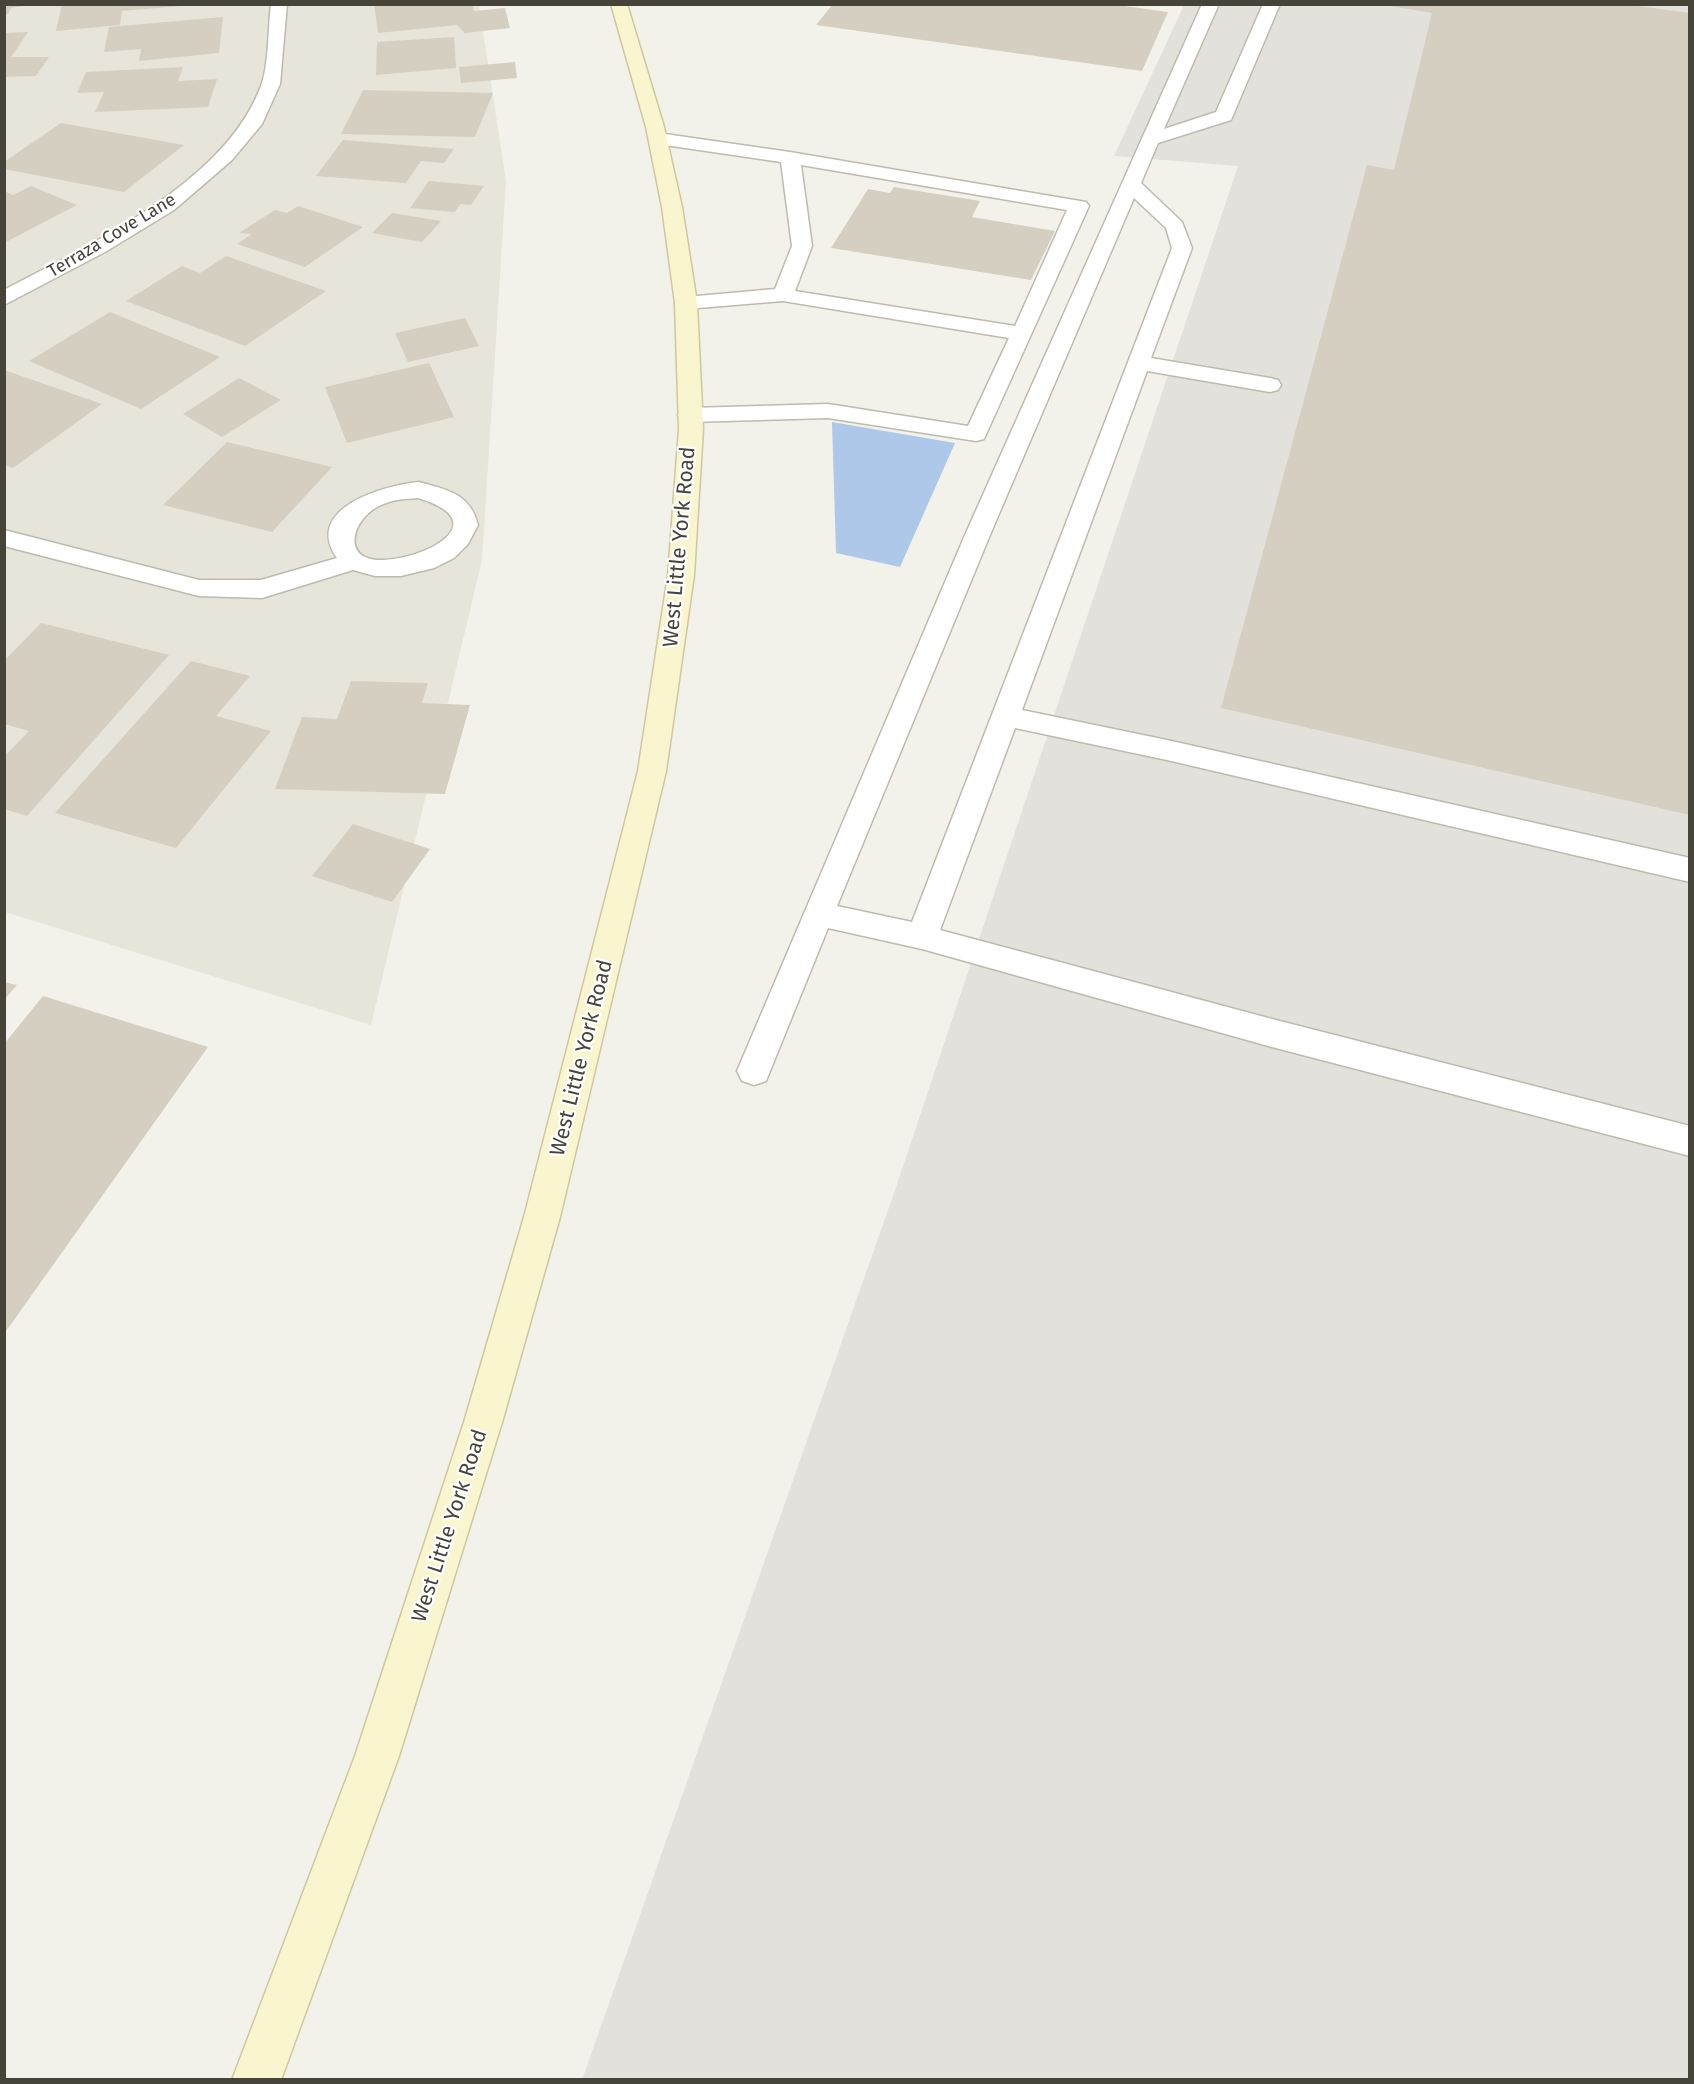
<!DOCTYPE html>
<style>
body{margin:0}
#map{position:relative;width:1694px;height:2084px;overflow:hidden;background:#f3f2ea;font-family:"Fira Sans",sans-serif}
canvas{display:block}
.frame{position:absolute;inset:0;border:6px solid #464339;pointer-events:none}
</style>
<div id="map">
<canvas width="1694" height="2084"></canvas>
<div class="frame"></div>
</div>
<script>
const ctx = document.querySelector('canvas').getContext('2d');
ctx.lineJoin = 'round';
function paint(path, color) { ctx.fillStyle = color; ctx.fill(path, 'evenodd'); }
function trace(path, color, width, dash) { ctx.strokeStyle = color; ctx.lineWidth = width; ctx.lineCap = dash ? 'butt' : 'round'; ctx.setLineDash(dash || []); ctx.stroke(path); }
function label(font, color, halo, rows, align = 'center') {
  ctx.font = font + ' "Fira Sans",sans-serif'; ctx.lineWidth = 4.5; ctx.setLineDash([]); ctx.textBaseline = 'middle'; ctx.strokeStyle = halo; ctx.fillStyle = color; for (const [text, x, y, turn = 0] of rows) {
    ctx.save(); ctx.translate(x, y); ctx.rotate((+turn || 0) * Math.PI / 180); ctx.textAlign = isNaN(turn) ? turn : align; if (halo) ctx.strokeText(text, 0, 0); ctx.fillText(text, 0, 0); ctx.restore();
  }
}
const residential = new Path2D(`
 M 4,5 L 479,5 L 506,181 L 482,560 L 371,1025 L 5,912 Z`);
const industrial = new Path2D(`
 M 1184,5 L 1689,5 L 1689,2079 L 582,2080 L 894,1193 L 1238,166 L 1114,156 Z`);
const water = new Path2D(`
 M 832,422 L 955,443 L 900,567 L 836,553 Z`);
const building = new Path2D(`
 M 4,4 L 34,4 L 11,8 L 8,14 L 4,14 Z
 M 62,4 L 180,4 L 180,6 L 122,11 L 120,25 L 56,31 Z
 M 374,4 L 472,4 L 474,11 L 505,8 L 510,28 L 465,33 L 457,25 L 378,33 Z
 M 833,4 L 1110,4 L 1168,12 L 1142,71 L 816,25 Z
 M 1378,4 L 1623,4 L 1690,13 L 1690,815 L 1221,708 L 1367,165 L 1394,170 L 1432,13 Z
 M 223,17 L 219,53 L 139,61 L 141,49 L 104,52 L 109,27 Z
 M 28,32 L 11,57 L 49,57 L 36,76 L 4,77 L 4,33 Z
 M 454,37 L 456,68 L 376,75 L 377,42 Z
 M 515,62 L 517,78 L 461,83 L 459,67 Z
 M 183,67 L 178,81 L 217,79 L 208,107 L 95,112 L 104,92 L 77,93 L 86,72 Z
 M 363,90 L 493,93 L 475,137 L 341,134 Z
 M 61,123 L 184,145 L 124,192 L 4,169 L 4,162 Z
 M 343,140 L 454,149 L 444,163 L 421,161 L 406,183 L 316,176 Z
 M 429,181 L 484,186 L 471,205 L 460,204 L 455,212 L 410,208 Z
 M 31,186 L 77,205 L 4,243 L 4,191 L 13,195 Z
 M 894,187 L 980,201 L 972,217 L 1055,231 L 1031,280 L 831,248 L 868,189 L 890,193 Z
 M 298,206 L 363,227 L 305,267 L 237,244 L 252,234 L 239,233 L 275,210 L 287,213 Z
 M 392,213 L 441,221 L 422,242 L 372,233 Z
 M 226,256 L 326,291 L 245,346 L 126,301 L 182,266 L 200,273 Z
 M 110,312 L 220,357 L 141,409 L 29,361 Z
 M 465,318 L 479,346 L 408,362 L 395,333 Z
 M 429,363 L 454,417 L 347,443 L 325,387 Z
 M 4,370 L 102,404 L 13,468 L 4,465 Z
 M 239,378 L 281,400 L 222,437 L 183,414 Z
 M 227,442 L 332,467 L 272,532 L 163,505 Z
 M 41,623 L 169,655 L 27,816 L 4,809 L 4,757 L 29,731 L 4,724 L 4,661 Z
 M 191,661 L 250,676 L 216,716 L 271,731 L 176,848 L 55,813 Z
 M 351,681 L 428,683 L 422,703 L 470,705 L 445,794 L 275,789 L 302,717 L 337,719 Z
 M 353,824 L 430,849 L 392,902 L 312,876 Z
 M 4,982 L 17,985 L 4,1000 Z
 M 43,996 L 208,1047 L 4,1334 L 4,1044 Z`);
const service = new Path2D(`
 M 1202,4 L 1219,4 L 1164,129 L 1216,112 L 1263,4 L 1280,4 L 1231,120 L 1158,143 L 1141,183 L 1182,222 L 1192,248 L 1151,358 L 1270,378 L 1278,380 L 1281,385 L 1278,390 L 1270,392 L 1147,371 L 1022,710 L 1167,740 L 1690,858 L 1690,882 L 1167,760 L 1015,728 L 940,930 L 1272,1019 L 1690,1126 L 1690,1156 L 1272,1047 L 922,949 L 828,928 L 766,1081 L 754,1085 L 742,1081 L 737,1071 L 965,535 ZM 1134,198 L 1166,228 L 1172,248 L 912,922 L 837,906 L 990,535 Z
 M 658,133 L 790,152 L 1086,202 L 1089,206 L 984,439 L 976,441 L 828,418 L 690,422 L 682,420 L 678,415 L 682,410 L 690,408 L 828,404 L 968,426 L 1009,338 L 783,301 L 686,309 L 678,308 L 675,303 L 678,298 L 686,297 L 775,289 L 792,246 L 781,162 L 651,143 L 649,139 ZM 801,165 L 1067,210 L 1015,326 L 795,291 L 812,246 Z`);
const minor = new Path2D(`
 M 271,4 L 287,4 L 280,84 L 262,124 L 232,160 L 174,210 L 105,252 L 4,305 L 4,290 C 91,244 225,183 261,86 C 269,65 268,28 271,4 Z
 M 419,482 C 447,490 470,493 478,525 L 468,544 L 454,558 L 434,568 L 401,576 L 375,576 L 353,570 L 262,598 L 199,596 L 4,546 L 4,530 L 199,580 L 261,580 L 337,558 C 302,508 385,485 419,482 ZM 418,498 C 498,522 424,561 378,560 C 343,558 352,523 374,509 C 387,500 402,499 418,498 Z`);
const secondary = new Path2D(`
 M 611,4 L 627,4 L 664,127 L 682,207 L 697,303 L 703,429 L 694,575 L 666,771 L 560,1217 L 503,1419 L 399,1756 L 281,2080 L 232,2080 L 355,1756 L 465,1419 L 524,1217 L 638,771 L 668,575 L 679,429 L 675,303 L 662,207 L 646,127 Z`);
const farStreetnames = [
 ["Terraza Cove Lane",112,236,-31]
];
const streetNames = [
 ["West Little York Road",680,547,-85],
 ["West Little York Road",582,1058,-76],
 ["West Little York Road",450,1526,-72]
];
paint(residential, '#e7e4d9');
paint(industrial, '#e3e1db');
paint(water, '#adc8e9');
paint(building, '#d4cfc0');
trace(service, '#bebaad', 3);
trace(minor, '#bebaad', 3);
trace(secondary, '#cec89e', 3);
paint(service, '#fff');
paint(minor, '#fff');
paint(secondary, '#f9f5ce');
label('18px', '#464339', '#fff', farStreetnames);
label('21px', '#464339', '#fff', streetNames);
</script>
